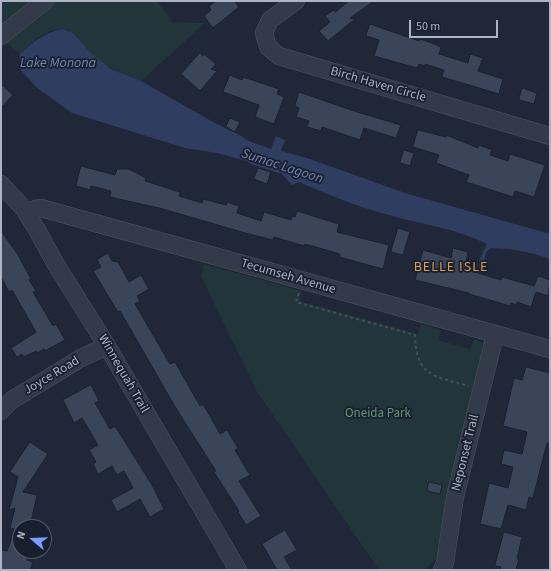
<!DOCTYPE html>
<style>
body{margin:0}
#map{position:relative;width:551px;height:571px;overflow:hidden;background:#1f2739;font-family:"Source Sans 3",sans-serif}
canvas{display:block}
.frame{position:absolute;inset:0;border:2px solid #adb4c6;pointer-events:none}
.north{position:absolute;left:12px;top:519px;width:40px;height:40px;box-sizing:border-box;background:#181f2e;border:1px solid #545b6b;border-radius:50%;rotate:289deg;font-size:11px;font-weight:700;line-height:16px;text-align:center;color:#adb4c6}
.north::after{content:'';display:block;margin:auto;width:14px;height:18px;background:#7a9efe;clip-path:polygon(50% 0,100% 100%,50% 72%,0 100%)}
.scale{position:absolute;left:409px;top:20px;width:89px;height:18px;box-sizing:border-box;border:2px solid #adb4c6;border-top:0;padding-left:5px;font-size:12px;line-height:14px;white-space:nowrap;color:#adb4c6;-webkit-text-stroke:3px #181f2e;paint-order:stroke}
</style>
<div id="map">
<canvas width="551" height="571"></canvas>
<div class="frame"></div>
<div class="north">N</div>
<div class="scale">50 m</div>
</div>
<script>
const ctx = document.querySelector('canvas').getContext('2d');
ctx.lineJoin = 'round';
function paint(path, color) { ctx.fillStyle = color; ctx.fill(path, 'evenodd'); }
function trace(path, color, width, dash) { ctx.strokeStyle = color; ctx.lineWidth = width; ctx.lineCap = dash ? 'butt' : 'round'; ctx.setLineDash(dash || []); ctx.stroke(path); }
function label(font, color, halo, rows, align = 'center') {
  ctx.font = font + ' "Source Sans 3",sans-serif'; ctx.lineWidth = 3.5; ctx.setLineDash([]); ctx.textBaseline = 'middle'; ctx.strokeStyle = halo; ctx.fillStyle = color; for (const [text, x, y, turn = 0] of rows) {
    ctx.save(); ctx.translate(x, y); ctx.rotate((+turn || 0) * Math.PI / 180); ctx.textAlign = isNaN(turn) ? turn : align; if (halo) ctx.strokeText(text, 0, 0); ctx.fillText(text, 0, 0); ctx.restore();
  }
}
const green = new Path2D(`
 M 1,1 L 157,1 L 173,22 L 205,23 L 141,81 C 122,74 105,66 90,52 C 82,45 74,29 62,29 C 46,29 30,44 20,54 L 1,38 Z
 M 204,264 L 302,291 L 299,301 L 418,334 L 421,324 L 441,330 L 438,340 L 470,349 L 474,339 L 483,343 L 485,352 L 446,497 L 442,549 L 437,558 L 425,570 L 379,570 L 257,392 L 201,276 Z`);
const water = new Path2D(`
 M 63,29 L 73,33 L 90,52 L 111,69 L 141,81 L 213,122 L 243,137 L 246,140 L 271,149 L 276,136 L 285,140 L 281,151 L 307,158 L 405,193 L 550,234 L 550,259 L 535,254 L 511,249 L 491,248 L 486,252 L 483,269 L 479,268 L 479,260 L 487,244 C 455,228 419,224 385,214 C 355,206 327,194 299,182 L 292,185 L 282,174 L 251,164 L 247,161 L 217,153 L 185,148 L 72,113 L 36,87 L 19,68 L 20,54 C 32,43 46,31 63,29 Z`);
const building = new Path2D(`
 M 216,1 L 234,1 L 239,7 L 213,28 L 204,16 L 211,10 L 209,7 Z
 M 349,1 L 374,1 L 350,18 L 355,19 L 328,41 L 319,31 L 330,22 L 325,16 L 333,10 L 335,12 Z
 M 370,24 L 419,41 L 420,39 L 432,43 L 441,47 L 439,54 L 468,63 L 470,54 L 483,58 L 478,71 L 503,79 L 499,94 L 442,77 L 444,70 L 425,64 L 425,66 L 419,64 L 417,68 L 374,56 L 379,40 L 366,36 Z
 M 200,53 L 203,56 L 204,54 L 216,64 L 211,69 L 217,71 L 200,91 L 181,74 Z
 M 230,75 L 242,80 L 243,77 L 279,89 L 277,94 L 284,97 L 274,124 L 255,117 L 259,105 L 223,92 Z
 M 1,84 L 13,95 L 1,108 Z
 M 522,88 L 537,93 L 534,104 L 519,100 Z
 M 299,92 L 357,112 L 401,125 L 396,138 L 364,128 L 360,140 L 322,127 L 321,131 L 307,127 L 309,121 L 296,117 L 299,108 L 295,106 Z
 M 230,118 L 240,122 L 235,132 L 226,127 Z
 M 418,130 L 446,137 L 446,135 L 478,148 L 479,145 L 492,150 L 490,155 L 508,161 L 510,154 L 545,165 L 534,197 L 515,191 L 513,197 L 466,182 L 469,175 L 436,163 L 439,155 L 413,147 Z
 M 404,150 L 414,153 L 410,166 L 400,163 Z
 M 81,166 L 115,175 L 117,169 L 129,169 L 146,178 L 145,181 L 180,192 L 179,196 L 202,203 L 203,199 L 226,205 L 227,202 L 239,206 L 237,213 L 261,221 L 264,212 L 291,220 L 292,216 L 295,217 L 297,211 L 339,224 L 337,232 L 389,245 L 383,269 L 339,257 L 340,254 L 305,244 L 304,246 L 274,237 L 273,240 L 245,233 L 163,209 L 110,197 L 111,191 L 91,186 L 90,190 L 76,186 Z
 M 258,168 L 271,172 L 267,184 L 254,179 Z
 M 398,228 L 410,232 L 403,255 L 391,252 Z
 M 1,231 L 17,253 L 31,279 L 29,280 L 36,291 L 33,292 L 53,326 L 56,324 L 65,340 L 45,351 L 44,349 L 37,353 L 36,351 L 24,357 L 22,354 L 17,357 L 11,348 L 36,332 L 12,290 L 9,292 L 1,277 Z
 M 453,248 L 468,252 L 465,269 L 501,280 L 502,277 L 534,286 L 538,276 L 550,280 L 548,296 L 536,292 L 531,307 L 517,302 L 516,305 L 511,303 L 510,306 L 469,294 L 469,293 L 415,280 L 423,250 L 451,258 Z
 M 108,253 L 112,261 L 118,262 L 129,282 L 141,275 L 149,289 L 137,296 L 140,301 L 135,304 L 170,364 L 175,362 L 200,406 L 203,404 L 220,434 L 227,430 L 238,448 L 235,450 L 250,475 L 239,481 L 261,516 L 246,525 L 238,512 L 239,511 L 214,472 L 216,471 L 177,410 L 120,311 L 118,312 L 93,271 L 101,267 L 97,260 Z
 M 526,367 L 550,373 L 550,443 L 547,443 L 533,498 L 529,497 L 526,510 L 508,505 L 501,529 L 480,524 L 489,483 L 508,488 L 513,467 L 501,464 L 504,450 L 522,454 L 527,432 L 503,426 L 514,378 L 522,380 Z
 M 91,385 L 99,401 L 95,403 L 110,429 L 115,426 L 152,485 L 164,509 L 150,517 L 140,499 L 117,512 L 111,500 L 133,488 L 124,471 L 117,475 L 112,466 L 98,474 L 93,464 L 96,462 L 89,450 L 98,445 L 82,418 L 74,423 L 63,400 Z
 M 30,442 L 48,454 L 23,492 L 37,495 L 31,522 L 28,521 L 27,527 L 20,527 L 20,551 L 28,551 L 27,560 L 33,562 L 30,570 L 1,570 L 1,550 L 7,551 L 15,529 L 10,528 L 15,508 L 9,510 L 18,477 L 10,472 Z
 M 429,482 L 442,485 L 440,494 L 427,491 Z
 M 285,530 L 297,550 L 284,557 L 292,570 L 277,570 L 262,544 Z
 M 504,532 L 522,537 L 517,559 L 519,559 L 516,570 L 500,570 L 501,567 L 495,566 Z`);
const path = new Path2D(`
 M 299,293 L 296,302 L 415,335 C 416,377 434,376 469,386`);
const minor = new Path2D(`
 M 296,1 L 270,20 L 264,33 L 268,47 L 279,56 L 550,136
 M 1,36 L 45,1
 M 1,184 L 24,209 L 37,230 L 55,263 L 107,346 L 238,570
 M 29,217 L 35,209 L 41,208 L 550,349
 M 1,411 L 12,400 L 81,358 L 107,346
 M 442,570 L 445,563 L 455,497 L 495,335`);
const streetNames = [
 ["Birch Haven Circle",378,85,16],
 ["Tecumseh Avenue",288,277,16],
 ["Winnequah Trail",123,374,60],
 ["Joyce Road",52,376,-31],
 ["Neponset Trail",466,453,-76]
];
const parkNames = [
 ["Oneida Park",378,414]
];
const waterNames = [
 ["Lake Monona",58,64],
 ["Sumac Lagoon",282,167,18]
];
const neighbourhoodNames = [
 ["BELLE ISLE",451,268]
];
paint(green, '#21353a');
paint(water, '#2f3e60');
paint(building, '#3b4559');
trace(building, '#1a2130', 1);
trace(minor, '#4d5464', 18);
trace(path, '#3f5258', 2, [3, 3]);
trace(minor, '#333a4a', 17);
label('13px', '#adb4c6', '#181f2e', streetNames);
label('13px', '#639875', '#181f2e', parkNames);
label('italic 14px', '#7386b1', '#181f2e', waterNames);
ctx.letterSpacing = '1px';
label('14px', '#da9d54', '#181f2e', neighbourhoodNames);
ctx.letterSpacing = '0px';
</script>
